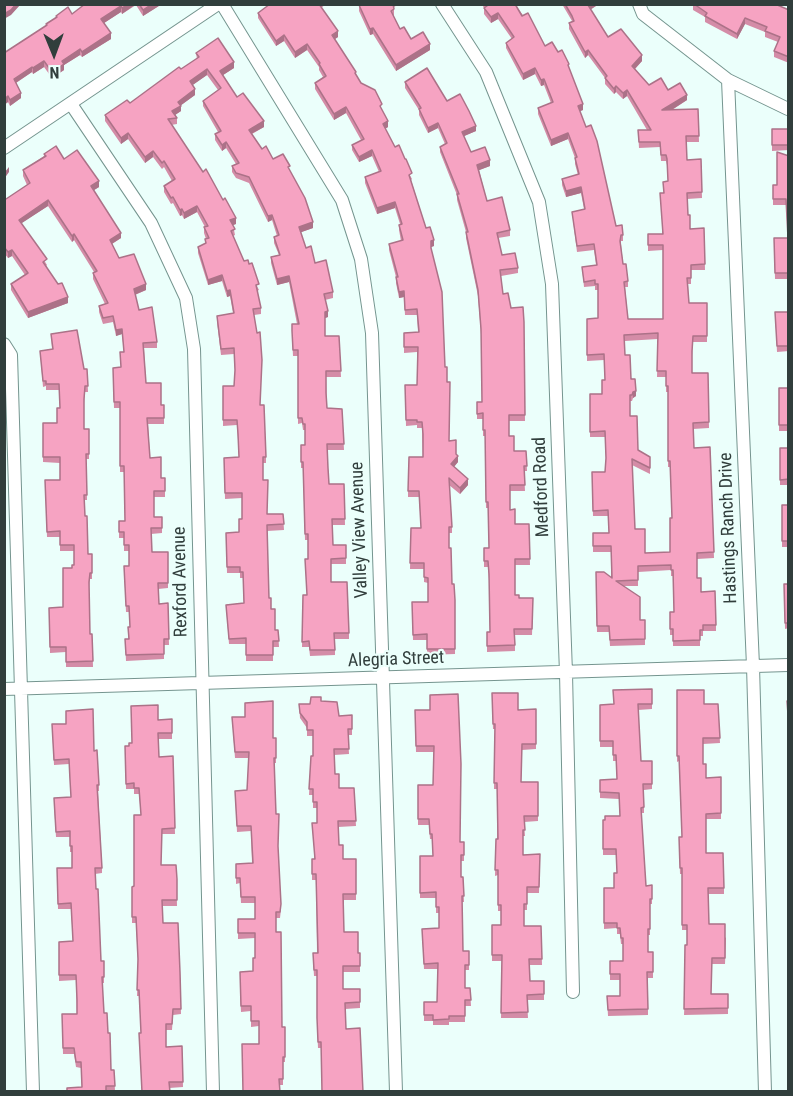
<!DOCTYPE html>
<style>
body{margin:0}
#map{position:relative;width:793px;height:1096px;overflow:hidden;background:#ebfffb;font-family:"Roboto Condensed",sans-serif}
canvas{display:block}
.frame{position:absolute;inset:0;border:6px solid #313e3c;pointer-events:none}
.north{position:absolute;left:24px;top:24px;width:60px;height:60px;-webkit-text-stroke:4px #ebfffb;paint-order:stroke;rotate:179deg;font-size:16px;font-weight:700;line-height:24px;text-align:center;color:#313e3c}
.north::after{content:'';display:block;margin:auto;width:21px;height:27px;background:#313e3c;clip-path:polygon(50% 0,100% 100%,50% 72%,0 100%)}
</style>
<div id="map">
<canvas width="793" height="1096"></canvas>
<div class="frame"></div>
<div class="north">N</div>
</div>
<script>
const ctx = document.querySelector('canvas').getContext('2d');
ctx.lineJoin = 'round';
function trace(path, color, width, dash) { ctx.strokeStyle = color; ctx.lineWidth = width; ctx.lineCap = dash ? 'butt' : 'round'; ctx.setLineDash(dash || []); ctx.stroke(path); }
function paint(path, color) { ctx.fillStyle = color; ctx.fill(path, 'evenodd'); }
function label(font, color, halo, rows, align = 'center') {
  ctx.font = font + ' "Roboto Condensed",sans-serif'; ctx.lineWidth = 4.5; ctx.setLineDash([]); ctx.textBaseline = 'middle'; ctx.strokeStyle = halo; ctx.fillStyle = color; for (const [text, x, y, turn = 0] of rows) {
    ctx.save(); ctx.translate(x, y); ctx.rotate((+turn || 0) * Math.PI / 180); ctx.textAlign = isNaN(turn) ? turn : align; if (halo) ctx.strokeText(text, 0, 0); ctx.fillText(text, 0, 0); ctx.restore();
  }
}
const street = new Path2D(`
 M 222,4 L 342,200 L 361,259 L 372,333 L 396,1092
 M 442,4 L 486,72 L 539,202 L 552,284 L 566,673 L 573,992
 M 639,4 L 643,14 L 728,80 L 753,666 L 765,1092
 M 728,80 L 788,109
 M 71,104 L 151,223 L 186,298 L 194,349 L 213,1092
 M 4,148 L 218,4
 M 4,344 L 11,355 L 33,1092
 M 4,689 L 788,665`);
const wall = new Path2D(`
 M 85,4 L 162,4 L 143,16 L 136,5 L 122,14 L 121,12 L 104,23 L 111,39 L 82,57 L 80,55 L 64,65 L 64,70 L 52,78 L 44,67 L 33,74 L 32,72 L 16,83 L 21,98 L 10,106 L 8,102 L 4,105 L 11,50 L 46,26 L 46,24 L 56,18 L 56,16 L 72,14 Z
 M 270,4 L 326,4 L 321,8 L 338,37 L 335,39 L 361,83 L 382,110 L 388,127 L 385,129 L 412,179 L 411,180 L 426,228 L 434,246 L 431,247 L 449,441 L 456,454 L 458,462 L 454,467 L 468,485 L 460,494 L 449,485 L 452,527 L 452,533 L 449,533 L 449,548 L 452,584 L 455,600 L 455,654 L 427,655 L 427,640 L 413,640 L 412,602 L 428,602 L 428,583 L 424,582 L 424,569 L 410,569 L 411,528 L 421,528 L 419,497 L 408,497 L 408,491 L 423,457 L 422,428 L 417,428 L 417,425 L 406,426 L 405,385 L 417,385 L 417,352 L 404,353 L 404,333 L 418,332 L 417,315 L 405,315 L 404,297 L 399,298 L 396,283 L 396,277 L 389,250 L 389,244 L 401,241 L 399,230 L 399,225 L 400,224 L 395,208 L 377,214 L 365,183 L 365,177 L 379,172 L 372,156 L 359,162 L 352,150 L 352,145 L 361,140 L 346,113 L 334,120 L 315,89 L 315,83 L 323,77 L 319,70 L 319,67 L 307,50 L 295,58 L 284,41 L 276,46 L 258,18 L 258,13 Z
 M 360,4 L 399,4 L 394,7 L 394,15 L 393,15 L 400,29 L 411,39 L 430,50 L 396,71 L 373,34 L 370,35 L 359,11 L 359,5 Z
 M 482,4 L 515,4 L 545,46 L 558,52 L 569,70 L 583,110 L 580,111 L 616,226 L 623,235 L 623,241 L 621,241 L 621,244 L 623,264 L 628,281 L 628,287 L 625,287 L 628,319 L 663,319 L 663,250 L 648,251 L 648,234 L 662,234 L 663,193 L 668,181 L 667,165 L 666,161 L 661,161 L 660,147 L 639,148 L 638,130 L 647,130 L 627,96 L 623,99 L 616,92 L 614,94 L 605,84 L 605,78 L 588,55 L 585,58 L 569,29 L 569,23 L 572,21 L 562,4 L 599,4 L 590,10 L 608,37 L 642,61 L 635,69 L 649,85 L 668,90 L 687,100 L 672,110 L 698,109 L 699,142 L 686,142 L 687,160 L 701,159 L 702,198 L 687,199 L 688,215 L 690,229 L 704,228 L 705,270 L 691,270 L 691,284 L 688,284 L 689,303 L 707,303 L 707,342 L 693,342 L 692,356 L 692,373 L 708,373 L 709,428 L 693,429 L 694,448 L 710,447 L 714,558 L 697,559 L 697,578 L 701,592 L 716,625 L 716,631 L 703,631 L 703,636 L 700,636 L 700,646 L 673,646 L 673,635 L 670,635 L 670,612 L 674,612 L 673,576 L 671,576 L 671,570 L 638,572 L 638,586 L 624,586 L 640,620 L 645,620 L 645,645 L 610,646 L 609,632 L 597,632 L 596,572 L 611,578 L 611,552 L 593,552 L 593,533 L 609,533 L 608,516 L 593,516 L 592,472 L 605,472 L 606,460 L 605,437 L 590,437 L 590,394 L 602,394 L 605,380 L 604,360 L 587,361 L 587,319 L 598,318 L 598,290 L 595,290 L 595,286 L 584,287 L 582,267 L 596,265 L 594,250 L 577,252 L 572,212 L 584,209 L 581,193 L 566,197 L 562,185 L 562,179 L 578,175 L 575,164 L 575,158 L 568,139 L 551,146 L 538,114 L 538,108 L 551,103 L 544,85 L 541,86 L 535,74 L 523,80 L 506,48 L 506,43 L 512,39 L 498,19 L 491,23 L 484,14 L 484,8 ZM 658,339 L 657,377 L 666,377 L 666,392 L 668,392 L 668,467 L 670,467 L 672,518 L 670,552 L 645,553 L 635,529 L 632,465 L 650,474 L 650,457 L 638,450 L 630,416 L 630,401 L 632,401 L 633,398 L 636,396 L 625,355 L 625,341 Z
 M 692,4 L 775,4 L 789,10 L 789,63 L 774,57 L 774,51 L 778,42 L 765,37 L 765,32 L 745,24 L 737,39 L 705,22 L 705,17 L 693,10 L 693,5 Z
 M 196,53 L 234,68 L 223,75 L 237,97 L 264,127 L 252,134 L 262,149 L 273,159 L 290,171 L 313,228 L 301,232 L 306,248 L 333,292 L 333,298 L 325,300 L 328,317 L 325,318 L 325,336 L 339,336 L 341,377 L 326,377 L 327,408 L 342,409 L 344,450 L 327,450 L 328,468 L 329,484 L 344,484 L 345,525 L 333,525 L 333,545 L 346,545 L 346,564 L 331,564 L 331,582 L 349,633 L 349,639 L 335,639 L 335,655 L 310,656 L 309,647 L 302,647 L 303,595 L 307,595 L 308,559 L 308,540 L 305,540 L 303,468 L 301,468 L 301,445 L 305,445 L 305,430 L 303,430 L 302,423 L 298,424 L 298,356 L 293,356 L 292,336 L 297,324 L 289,282 L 277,285 L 271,263 L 271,257 L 279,255 L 274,243 L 274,237 L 277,236 L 272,220 L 268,222 L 249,183 L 236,178 L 232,172 L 232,166 L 236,164 L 226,148 L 222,151 L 215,140 L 215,134 L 218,132 L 203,106 L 203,101 L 218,90 L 207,75 L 192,85 L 195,95 L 181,105 L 181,111 L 175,115 L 177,118 L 177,124 L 171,125 L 236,224 L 233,225 L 235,235 L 233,236 L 244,261 L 259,290 L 257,291 L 261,308 L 261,314 L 254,315 L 260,405 L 266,457 L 266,463 L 263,463 L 263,480 L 267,514 L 283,514 L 284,530 L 267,531 L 269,598 L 275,630 L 278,630 L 279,647 L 273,647 L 273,661 L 246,661 L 246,644 L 229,644 L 226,605 L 244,603 L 243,578 L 240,578 L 240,573 L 227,573 L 226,533 L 239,532 L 242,519 L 242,498 L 225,499 L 224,458 L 239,457 L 238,440 L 237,425 L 223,426 L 223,386 L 234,386 L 235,373 L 234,354 L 221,355 L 217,322 L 217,316 L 233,313 L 230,296 L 227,297 L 222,281 L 208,285 L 198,253 L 198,247 L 205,244 L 205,239 L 206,239 L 204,233 L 204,227 L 205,227 L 197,212 L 184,219 L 182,215 L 180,216 L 173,203 L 171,204 L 164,192 L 164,186 L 172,181 L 164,167 L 162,169 L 153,157 L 145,163 L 128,139 L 121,144 L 105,121 L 105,115 L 130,103 L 197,59 Z
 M 405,82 L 447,101 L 476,131 L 464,136 L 471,152 L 490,166 L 479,170 L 487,201 L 510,230 L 510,236 L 498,238 L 502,255 L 518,268 L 518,273 L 501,276 L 503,294 L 511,308 L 524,322 L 525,421 L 509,421 L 509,436 L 514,451 L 526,451 L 527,471 L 524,471 L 525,491 L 510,491 L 510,510 L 515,524 L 529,524 L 530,565 L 515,565 L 515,595 L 533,604 L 532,635 L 515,635 L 515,651 L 487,652 L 487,632 L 490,632 L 489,580 L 488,567 L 484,567 L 484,548 L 489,548 L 488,508 L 486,508 L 485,436 L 483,436 L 483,419 L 477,419 L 477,402 L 482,402 L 481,334 L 478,296 L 466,238 L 466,232 L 457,200 L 457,195 L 440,152 L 440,147 L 445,144 L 438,128 L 428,133 L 419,115 L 419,110 L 405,88 Z
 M 772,129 L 789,129 L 789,150 L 772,151 Z
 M 44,154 L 64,159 L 99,187 L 94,190 L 121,238 L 112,244 L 119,258 L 146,290 L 135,295 L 139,310 L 157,342 L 157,348 L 144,348 L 146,383 L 161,405 L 164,405 L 164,424 L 148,424 L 150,458 L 161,478 L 165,478 L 165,497 L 154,497 L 154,517 L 162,517 L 162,533 L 151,534 L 152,552 L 168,552 L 168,588 L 158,589 L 159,604 L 168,603 L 169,645 L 164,645 L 164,659 L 126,661 L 125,639 L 128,639 L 130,627 L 129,612 L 126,612 L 124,566 L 129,566 L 129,551 L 124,551 L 124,538 L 119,538 L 119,521 L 125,521 L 124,472 L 120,472 L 120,408 L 114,408 L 113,374 L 121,367 L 120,352 L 124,352 L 122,334 L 116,336 L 113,322 L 103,324 L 99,312 L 99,306 L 105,304 L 93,279 L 93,273 L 94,272 L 74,240 L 72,242 L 48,206 L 21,223 L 47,265 L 46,266 L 68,303 L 28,318 L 11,290 L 11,284 L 25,275 L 12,256 L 8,258 L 4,253 L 4,197 L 6,199 L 27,185 L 23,176 L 23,170 L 44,156 Z
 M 789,156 L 788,279 L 775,279 L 774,238 L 788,238 L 786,205 L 773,205 L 773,185 L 777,185 Z
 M 775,312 L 789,312 L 789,351 L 777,352 Z
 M 51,334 L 84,369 L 87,369 L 88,392 L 85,392 L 84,403 L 84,429 L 89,429 L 89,459 L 86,459 L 87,500 L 85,500 L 85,516 L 88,554 L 92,554 L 92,579 L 90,579 L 89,587 L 90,634 L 92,634 L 93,667 L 66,667 L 66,652 L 50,653 L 49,608 L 63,607 L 74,565 L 74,551 L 60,551 L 60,537 L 47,537 L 45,480 L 60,480 L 60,463 L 43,462 L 43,423 L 57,423 L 60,408 L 59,390 L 46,390 L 46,386 L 43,387 L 40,351 L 52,349 Z
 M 779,388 L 789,388 L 789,431 L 779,431 Z
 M 780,448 L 789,448 L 789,485 L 780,485 Z
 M 782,505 L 789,505 L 789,547 L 782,547 Z
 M 784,584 L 789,584 L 789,628 L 785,629 Z
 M 652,689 L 652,709 L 638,710 L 641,761 L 652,761 L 652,789 L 644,790 L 644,813 L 641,813 L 646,886 L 652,885 L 652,904 L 650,904 L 650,935 L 648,935 L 648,952 L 653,952 L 653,978 L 648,978 L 648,1015 L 608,1016 L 607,996 L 620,996 L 620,980 L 610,980 L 610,961 L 623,961 L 623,944 L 621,944 L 620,934 L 617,934 L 617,928 L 604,929 L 604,888 L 614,888 L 617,873 L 616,855 L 603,855 L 603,820 L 620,816 L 619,799 L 600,798 L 600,780 L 617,779 L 616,761 L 613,761 L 613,747 L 600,747 L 600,705 L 613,704 Z
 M 677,690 L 704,704 L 718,704 L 720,743 L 703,744 L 703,764 L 706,778 L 721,792 L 721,819 L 706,819 L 706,853 L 724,874 L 724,894 L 708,894 L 709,924 L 726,938 L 725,964 L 712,964 L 711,994 L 728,994 L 728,1014 L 684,1015 L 687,945 L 687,930 L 682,930 L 682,874 L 680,874 L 679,837 L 682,837 L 679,761 L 677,762 Z
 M 492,693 L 518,710 L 536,709 L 536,749 L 522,750 L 521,782 L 538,782 L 538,821 L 524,822 L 525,836 L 523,836 L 523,855 L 540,854 L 539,893 L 527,893 L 527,910 L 524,910 L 524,926 L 541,926 L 542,965 L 529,965 L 530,981 L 544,981 L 544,1000 L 527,1000 L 528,1018 L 501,1018 L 502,961 L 492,961 L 492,925 L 501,925 L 501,911 L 498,911 L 498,875 L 495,876 L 496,839 L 497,839 L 497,789 L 494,789 L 495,729 L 493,729 Z
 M 321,701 L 339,716 L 352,715 L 352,735 L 348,735 L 349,754 L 334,755 L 335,774 L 339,788 L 355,808 L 356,826 L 338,827 L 339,845 L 343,859 L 356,859 L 356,900 L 344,900 L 344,932 L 358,953 L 360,953 L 360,972 L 343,972 L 343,989 L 360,989 L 360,1008 L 345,1009 L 321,1048 L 318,1048 L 317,1024 L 317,976 L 314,976 L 313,959 L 317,953 L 316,880 L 312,880 L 312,865 L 314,859 L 317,823 L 317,808 L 313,808 L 313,795 L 309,795 L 311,756 L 313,756 L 313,736 L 307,736 L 307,728 L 300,718 L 299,704 L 310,704 Z
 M 415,710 L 430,710 L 460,842 L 464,842 L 464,861 L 461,861 L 461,877 L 463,877 L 464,902 L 462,902 L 463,951 L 469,951 L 469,970 L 465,970 L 465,988 L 470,988 L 471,1006 L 465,1006 L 465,1022 L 449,1022 L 449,1025 L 433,1025 L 433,1021 L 424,1021 L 424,1002 L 437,1002 L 438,969 L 424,969 L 422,929 L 439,928 L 439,913 L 436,913 L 436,898 L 420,898 L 420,856 L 433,856 L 432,839 L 430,839 L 429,825 L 418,825 L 418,785 L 433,785 L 434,752 L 416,752 Z
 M 232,717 L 273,738 L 276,738 L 276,763 L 274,763 L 276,814 L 281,909 L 280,918 L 276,918 L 276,932 L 282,1027 L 285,1027 L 285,1062 L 283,1062 L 283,1085 L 279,1085 L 259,1044 L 259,1026 L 251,1027 L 251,1011 L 241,1012 L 240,992 L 253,971 L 255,958 L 255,938 L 238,939 L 238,919 L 255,919 L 255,903 L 241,903 L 240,883 L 236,884 L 236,864 L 252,863 L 251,831 L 237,832 L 235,791 L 247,790 L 249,758 L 235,758 Z
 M 172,719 L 172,739 L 158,739 L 159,757 L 173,756 L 175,834 L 162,834 L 161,865 L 176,865 L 177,906 L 162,906 L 163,923 L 180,972 L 181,1014 L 173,1015 L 172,1030 L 166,1030 L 166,1047 L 182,1046 L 183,1087 L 169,1088 L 141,1033 L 139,996 L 137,996 L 138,963 L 136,923 L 132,923 L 132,892 L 134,886 L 141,815 L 139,794 L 134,794 L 134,789 L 126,789 L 125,746 L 129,746 L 158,720 Z
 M 52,724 L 94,751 L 99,785 L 99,791 L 98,791 L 102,868 L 102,873 L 95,874 L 96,889 L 101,961 L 104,961 L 104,983 L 102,983 L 104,1013 L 111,1070 L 114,1070 L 115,1091 L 67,1092 L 82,1087 L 81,1068 L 76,1067 L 74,1054 L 63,1054 L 62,1014 L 77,1014 L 76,980 L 59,981 L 59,942 L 73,941 L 71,909 L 58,909 L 57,868 L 72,868 L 72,852 L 70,852 L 70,837 L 56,837 L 54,804 L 71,797 L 69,764 L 54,765 Z`);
const shadedWall = new Path2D(`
 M 16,4 L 21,4 L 11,15 L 4,19 L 4,14 Z
 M 128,4 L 136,4 L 122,14 L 122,8 Z
 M 152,4 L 162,4 L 143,16 L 143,10 Z
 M 589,4 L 599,4 L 588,11 L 588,5 Z
 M 121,6 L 121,12 L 101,25 L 101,19 Z
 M 498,13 L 498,19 L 491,23 L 491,17 Z
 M 745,18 L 745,24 L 737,39 L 737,34 Z
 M 373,28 L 373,34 L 370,35 L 370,29 Z
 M 338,31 L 338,37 L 332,41 L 332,35 Z
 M 111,33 L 111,39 L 82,57 L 82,52 Z
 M 284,35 L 284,41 L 276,46 L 276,41 Z
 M 307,44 L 307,50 L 295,58 L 295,52 Z
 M 430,44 L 430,50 L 396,71 L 396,65 Z
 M 80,49 L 80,55 L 64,65 L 64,70 L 52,78 L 52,72 L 62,61 Z
 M 588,50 L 588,55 L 585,58 L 585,52 Z
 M 642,55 L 642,61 L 632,72 L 632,66 Z
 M 44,61 L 44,67 L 33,74 L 33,68 Z
 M 234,62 L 234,68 L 220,77 L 220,71 Z
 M 32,67 L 32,72 L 14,84 L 14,79 Z
 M 535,68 L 535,74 L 523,80 L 523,74 Z
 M 207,69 L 207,75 L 190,87 L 190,81 Z
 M 544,79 L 544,85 L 541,86 L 541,80 Z
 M 616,86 L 616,92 L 614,94 L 614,89 Z
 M 195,89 L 195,95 L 180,106 L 181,106 L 181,111 L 172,117 L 172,111 L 178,102 Z
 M 627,90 L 627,96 L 623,99 L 623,93 Z
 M 21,93 L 21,98 L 10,106 L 10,100 Z
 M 687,95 L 687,100 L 662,116 L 662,110 Z
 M 8,96 L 8,102 L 4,105 L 4,99 Z
 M 583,104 L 583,110 L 578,112 L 578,106 Z
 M 346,107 L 346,113 L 334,120 L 334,114 Z
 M 264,121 L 264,127 L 249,135 L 249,130 Z
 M 388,121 L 388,127 L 383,130 L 383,124 Z
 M 438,123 L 438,128 L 428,133 L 428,128 Z
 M 476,126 L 476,131 L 462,137 L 462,132 Z
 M 128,133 L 128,139 L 121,144 L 121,138 Z
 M 568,133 L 568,139 L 551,146 L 551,140 Z
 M 226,142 L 226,148 L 222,151 L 222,145 Z
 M 372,150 L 372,156 L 359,162 L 359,157 Z
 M 153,151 L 153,157 L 145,163 L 145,157 Z
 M 490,160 L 490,166 L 477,171 L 477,165 Z
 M 9,167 L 9,172 L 4,179 L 4,173 Z
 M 99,181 L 99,187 L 91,192 L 91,186 Z
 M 581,187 L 581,193 L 566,197 L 566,191 Z
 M 48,200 L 48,206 L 19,225 L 19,220 Z
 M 395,202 L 395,208 L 377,214 L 377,208 Z
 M 197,206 L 197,212 L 184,219 L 184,213 Z
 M 182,209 L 182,215 L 180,216 L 180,210 Z
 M 272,215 L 272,220 L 268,222 L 268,216 Z
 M 236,218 L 236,224 L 230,226 L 230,220 Z
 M 313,222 L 313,228 L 299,233 L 299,227 Z
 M 121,233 L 121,238 L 110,245 L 110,240 Z
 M 74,234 L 74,240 L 72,242 L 72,236 Z
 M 434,240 L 434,246 L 431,247 L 431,241 Z
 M 12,250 L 12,256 L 8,258 L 8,252 Z
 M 222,275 L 222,281 L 208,285 L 208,280 Z
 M 289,276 L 289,282 L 277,285 L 277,279 Z
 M 146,284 L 146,290 L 134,295 L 134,289 Z
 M 230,290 L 230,296 L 227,297 L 227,291 Z
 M 404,291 L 404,297 L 399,298 L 399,292 Z
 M 68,297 L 68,303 L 28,318 L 28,312 Z
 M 328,311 L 328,317 L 325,318 L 325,312 Z
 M 122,329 L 122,334 L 116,336 L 116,330 Z
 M 636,391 L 636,396 L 633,398 L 633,392 Z
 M 458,456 L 458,462 L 451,470 L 451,464 Z
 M 468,479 L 468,485 L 460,494 L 460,488 Z`);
const building = new Path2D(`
 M 4,4 L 16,4 L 11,10 L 4,14 Z
 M 85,4 L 128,4 L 122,8 L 121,6 L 101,19 L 111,33 L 82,52 L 80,49 L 62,61 L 64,64 L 52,72 L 44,61 L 33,68 L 32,67 L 14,79 L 21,93 L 10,100 L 8,96 L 4,99 L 4,53 L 47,25 L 46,24 L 57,17 L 56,16 L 68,7 L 72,14 Z
 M 139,4 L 152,4 L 143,10 Z
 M 270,4 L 319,4 L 338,31 L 332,35 L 356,72 L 355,73 L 361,83 L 375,90 L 382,104 L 380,106 L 388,121 L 383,124 L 395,147 L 399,145 L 405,159 L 406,159 L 412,173 L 409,175 L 426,228 L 430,227 L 434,240 L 431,241 L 431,248 L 442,292 L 445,367 L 447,367 L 447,382 L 450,382 L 449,441 L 456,440 L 456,454 L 458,456 L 451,464 L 468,479 L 460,488 L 449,478 L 452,527 L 449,527 L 449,548 L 451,548 L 452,584 L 454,584 L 455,600 L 455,649 L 427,649 L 427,634 L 413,635 L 412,602 L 428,602 L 428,578 L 424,577 L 424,563 L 410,563 L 411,528 L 421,528 L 419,491 L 408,491 L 409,457 L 423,457 L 423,434 L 422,422 L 417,422 L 417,420 L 406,420 L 405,385 L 417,385 L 418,347 L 404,347 L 404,333 L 419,332 L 417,309 L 405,310 L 404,291 L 399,292 L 396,277 L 398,277 L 389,244 L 403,240 L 399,225 L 402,224 L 395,202 L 377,208 L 365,177 L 381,171 L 372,150 L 359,157 L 352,145 L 364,139 L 346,107 L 334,114 L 315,83 L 326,76 L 319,64 L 320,63 L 307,44 L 295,52 L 284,35 L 276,41 L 258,13 Z
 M 360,4 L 393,4 L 394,9 L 391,11 L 400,29 L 404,27 L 411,39 L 423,32 L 430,44 L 396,65 L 373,28 L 370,29 L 359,5 Z
 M 486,4 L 515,4 L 522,16 L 528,13 L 545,46 L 552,42 L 558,52 L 562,50 L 569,64 L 568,65 L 583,104 L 578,106 L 586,127 L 591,125 L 597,141 L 616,226 L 622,225 L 623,235 L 621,235 L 620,241 L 623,264 L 626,264 L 628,281 L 624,282 L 628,319 L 663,319 L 663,245 L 648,245 L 648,234 L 663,234 L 660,193 L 664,193 L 663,182 L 668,181 L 667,159 L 666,155 L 661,155 L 660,142 L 639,142 L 638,130 L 651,130 L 627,90 L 623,93 L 616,86 L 614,89 L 605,78 L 607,76 L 588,50 L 585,52 L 569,23 L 574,21 L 572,16 L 565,4 L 589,4 L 588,5 L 608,37 L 621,29 L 642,55 L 632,66 L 649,85 L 661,78 L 668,90 L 680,83 L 687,95 L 662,110 L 698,109 L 699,136 L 686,136 L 687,160 L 701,159 L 702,192 L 687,193 L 688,215 L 690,215 L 690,229 L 704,228 L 705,264 L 691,265 L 691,278 L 687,278 L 689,303 L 707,303 L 707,336 L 693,336 L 692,351 L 692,373 L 708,373 L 709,422 L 693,423 L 694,448 L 710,447 L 714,552 L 697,553 L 697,578 L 701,578 L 701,592 L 715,591 L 716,625 L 703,625 L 703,630 L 700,630 L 700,640 L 673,641 L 673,629 L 670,629 L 670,612 L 674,612 L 673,570 L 671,570 L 671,565 L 638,566 L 638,580 L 616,581 L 640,597 L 640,620 L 645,620 L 645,639 L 610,640 L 609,626 L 597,626 L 596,572 L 604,572 L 612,578 L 611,546 L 593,546 L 593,533 L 609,533 L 608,510 L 593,511 L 592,472 L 605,472 L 606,458 L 605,431 L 590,432 L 590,394 L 602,394 L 602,380 L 605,380 L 604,354 L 587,355 L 587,319 L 598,318 L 598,284 L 595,284 L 595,280 L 584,282 L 582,267 L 597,265 L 594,244 L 577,246 L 572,212 L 585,209 L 581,187 L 566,191 L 562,179 L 579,174 L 575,158 L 577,157 L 568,133 L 551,140 L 538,108 L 553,102 L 544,79 L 541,80 L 535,68 L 523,74 L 506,43 L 514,37 L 498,13 L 491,17 L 484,8 L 487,6 ZM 658,333 L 657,371 L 666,371 L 666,386 L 668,386 L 668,461 L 670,461 L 672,518 L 670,518 L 670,552 L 645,553 L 645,529 L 635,529 L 632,459 L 650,468 L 650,457 L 638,450 L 637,416 L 630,416 L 630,395 L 632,395 L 633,392 L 636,391 L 635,379 L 631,379 L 630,355 L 625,355 L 624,335 Z
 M 694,4 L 775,4 L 789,10 L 789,57 L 774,51 L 780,37 L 765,31 L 767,27 L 745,18 L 737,34 L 705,16 L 707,13 Z
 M 218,38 L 234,62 L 220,71 L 237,97 L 243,93 L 264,121 L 249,130 L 262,149 L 266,146 L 273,159 L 283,154 L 290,166 L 288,167 L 305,198 L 313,222 L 299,227 L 306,248 L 311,246 L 315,263 L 326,260 L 333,292 L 324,294 L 328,311 L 325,312 L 325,336 L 339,336 L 341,371 L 326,371 L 326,393 L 327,408 L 342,409 L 344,444 L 327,444 L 328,468 L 329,484 L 344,484 L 345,519 L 332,519 L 333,545 L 346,545 L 346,558 L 331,559 L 331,582 L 347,582 L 349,633 L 334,633 L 335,650 L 310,650 L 309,641 L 302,642 L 303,595 L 307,595 L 305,559 L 308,559 L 308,534 L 305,534 L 303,462 L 301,462 L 301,445 L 305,445 L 305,424 L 303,424 L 302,418 L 298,418 L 298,350 L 293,350 L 292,331 L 292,324 L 299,324 L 289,276 L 277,279 L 271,257 L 280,255 L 274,237 L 279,235 L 272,215 L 268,216 L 249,177 L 236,173 L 232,166 L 239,163 L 226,142 L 222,145 L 215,134 L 221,131 L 203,101 L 221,88 L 207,69 L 190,81 L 195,89 L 178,102 L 181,106 L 172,111 L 177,118 L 168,119 L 203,172 L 206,169 L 223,200 L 225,198 L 236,218 L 230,220 L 235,229 L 231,231 L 244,261 L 248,260 L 249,264 L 252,263 L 259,284 L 256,285 L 261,308 L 253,309 L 257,333 L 260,332 L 262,360 L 260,405 L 264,405 L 266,457 L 263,457 L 263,480 L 268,480 L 267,514 L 283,514 L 284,524 L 267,525 L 269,598 L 271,598 L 271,609 L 275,609 L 275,630 L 278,630 L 279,641 L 273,641 L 273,655 L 246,655 L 246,638 L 229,639 L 226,605 L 244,603 L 243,572 L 240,572 L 240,567 L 227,567 L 226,533 L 239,532 L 239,519 L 242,519 L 242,493 L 225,493 L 224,458 L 239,457 L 238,434 L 237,420 L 223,420 L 223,386 L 234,386 L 235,370 L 234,348 L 221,349 L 217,316 L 234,313 L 230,290 L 227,291 L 222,275 L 208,280 L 198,247 L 206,243 L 205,239 L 209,238 L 204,227 L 208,226 L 197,206 L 184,213 L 182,209 L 180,210 L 173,197 L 171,198 L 164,186 L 175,179 L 164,161 L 162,163 L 153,151 L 145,157 L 128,133 L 121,138 L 105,115 L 127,100 L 130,103 L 179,67 L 181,69 L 199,57 L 196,53 Z
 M 427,68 L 447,101 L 460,94 L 469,111 L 476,126 L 462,132 L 471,152 L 485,147 L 490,160 L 477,165 L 487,201 L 502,197 L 510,230 L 497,233 L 502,255 L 515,253 L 518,268 L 500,270 L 503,294 L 508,293 L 511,308 L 523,307 L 524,322 L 525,415 L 509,415 L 509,436 L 514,436 L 514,451 L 526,451 L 527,466 L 524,466 L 525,485 L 510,485 L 510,510 L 515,509 L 515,524 L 529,524 L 530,559 L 515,559 L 515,595 L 519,595 L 519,598 L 533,598 L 532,629 L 514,629 L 515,645 L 487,646 L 487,632 L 490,632 L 489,574 L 488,561 L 484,561 L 484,548 L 489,548 L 488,502 L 486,502 L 485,430 L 483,430 L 483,413 L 477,414 L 477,402 L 482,402 L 481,329 L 478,290 L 466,232 L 468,232 L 457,194 L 459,194 L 440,147 L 447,143 L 438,123 L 428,128 L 419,109 L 421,108 L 405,82 Z
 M 772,129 L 789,129 L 789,145 L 772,145 Z
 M 56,146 L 64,159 L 77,150 L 99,181 L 91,186 L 121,233 L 110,240 L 119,258 L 134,254 L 146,284 L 134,289 L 139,310 L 152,307 L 157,342 L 143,343 L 146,383 L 161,383 L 161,405 L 164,405 L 164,418 L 147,418 L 150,458 L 161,457 L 161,478 L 165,478 L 165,491 L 154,491 L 154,517 L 162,517 L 162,528 L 151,528 L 152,552 L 168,552 L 168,583 L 158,583 L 159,604 L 168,603 L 169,639 L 164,639 L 164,654 L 126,655 L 125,639 L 129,639 L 128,627 L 130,627 L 129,606 L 126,606 L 124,566 L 129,566 L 129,545 L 124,545 L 124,532 L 119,532 L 119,521 L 125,521 L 124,466 L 120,466 L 120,402 L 114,402 L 113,368 L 121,367 L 120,352 L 124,352 L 122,329 L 116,330 L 113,316 L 103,318 L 99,306 L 108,303 L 93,273 L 97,271 L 74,234 L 72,236 L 48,200 L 19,220 L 47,259 L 43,262 L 58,284 L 62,283 L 68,297 L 28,312 L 11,284 L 28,273 L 12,250 L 8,252 L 4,247 L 4,197 L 6,199 L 30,183 L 23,170 L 46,156 L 44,154 Z
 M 777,152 L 789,156 L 789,274 L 788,273 L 775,273 L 774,238 L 788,238 L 786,199 L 773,199 L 773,185 L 777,185 Z
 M 775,312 L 789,312 L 789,346 L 777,346 Z
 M 77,330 L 84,369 L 87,369 L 88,386 L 85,386 L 84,399 L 84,429 L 89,429 L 89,454 L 86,454 L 87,495 L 84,495 L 85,516 L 87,516 L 88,554 L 92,554 L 92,573 L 90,573 L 89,582 L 90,634 L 92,634 L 93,661 L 66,662 L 66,647 L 50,647 L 49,608 L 63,607 L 63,568 L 72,568 L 72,565 L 74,565 L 74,545 L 60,545 L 60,531 L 47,532 L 45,480 L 60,480 L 60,457 L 43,457 L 43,423 L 57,423 L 57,408 L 60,408 L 59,384 L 46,384 L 46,381 L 43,381 L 40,351 L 53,349 L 51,334 Z
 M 779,388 L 789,388 L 789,425 L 779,425 Z
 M 780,448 L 789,448 L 789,479 L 780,480 Z
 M 782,505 L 789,505 L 789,541 L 782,541 Z
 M 784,584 L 789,584 L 789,623 L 785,623 Z
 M 652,689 L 652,704 L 638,704 L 641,761 L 652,761 L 652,784 L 643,784 L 644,807 L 641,808 L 646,886 L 652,885 L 652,899 L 650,899 L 650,929 L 648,929 L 648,952 L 653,952 L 653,972 L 647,972 L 648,1009 L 608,1010 L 607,996 L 620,996 L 620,974 L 610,974 L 610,961 L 623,961 L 623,938 L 621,938 L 620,928 L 617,928 L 617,923 L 604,923 L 604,888 L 614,888 L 614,873 L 617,873 L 616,849 L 603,849 L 603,820 L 605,820 L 605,816 L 620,816 L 619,793 L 600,792 L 600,780 L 617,779 L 616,755 L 613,755 L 613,741 L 600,741 L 600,705 L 614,704 L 613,690 Z
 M 677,690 L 704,690 L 704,704 L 718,704 L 720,738 L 703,738 L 703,764 L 706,764 L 706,778 L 721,777 L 721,813 L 706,814 L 706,853 L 723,853 L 724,888 L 708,888 L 709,924 L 725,924 L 725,958 L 712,958 L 711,994 L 728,994 L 728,1008 L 684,1009 L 685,945 L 687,945 L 687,925 L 682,925 L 682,868 L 680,868 L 679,837 L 682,837 L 679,756 L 677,756 Z
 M 492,693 L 518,693 L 518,710 L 536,709 L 536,744 L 522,744 L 521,782 L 538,782 L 538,816 L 524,816 L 525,830 L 523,830 L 523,855 L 540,854 L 539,887 L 527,887 L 527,904 L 524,904 L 524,926 L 541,926 L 542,959 L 529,959 L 530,981 L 544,981 L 544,994 L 527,995 L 528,1012 L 501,1013 L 502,955 L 492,955 L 492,925 L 501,925 L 501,905 L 498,905 L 498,870 L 495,870 L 496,839 L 498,839 L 497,783 L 494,783 L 495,724 L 493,724 Z
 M 458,694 L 461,764 L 460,842 L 464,842 L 464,855 L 461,855 L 461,877 L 463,877 L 464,896 L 462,896 L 463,951 L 469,951 L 469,965 L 465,965 L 465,988 L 470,988 L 471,1000 L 465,1000 L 465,1016 L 449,1016 L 449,1019 L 433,1020 L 433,1015 L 424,1015 L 424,1002 L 437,1002 L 438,963 L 424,964 L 422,929 L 439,928 L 439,907 L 436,907 L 436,892 L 420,893 L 420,856 L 433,856 L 432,834 L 430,834 L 429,819 L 418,819 L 418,785 L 433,785 L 434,746 L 416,746 L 415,710 L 430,710 L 430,695 Z
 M 311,697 L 321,697 L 321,701 L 337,702 L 339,716 L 352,715 L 352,729 L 348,729 L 349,749 L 334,749 L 335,774 L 339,774 L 339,788 L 354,788 L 356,821 L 338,821 L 339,845 L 343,845 L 343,859 L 356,859 L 356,894 L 343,894 L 344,932 L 358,932 L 358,953 L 360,953 L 360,966 L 343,966 L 343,989 L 360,989 L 360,1002 L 345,1003 L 346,1029 L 360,1028 L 363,1092 L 322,1092 L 321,1042 L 318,1042 L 317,1018 L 317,970 L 314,970 L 313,953 L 318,953 L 316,874 L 312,874 L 312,859 L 315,859 L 312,823 L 317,823 L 317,802 L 313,802 L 313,789 L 309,789 L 311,756 L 313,756 L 313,730 L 307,730 L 307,722 L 300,713 L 299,704 L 310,704 Z
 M 273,701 L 273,738 L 276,738 L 276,758 L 274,758 L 276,814 L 279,814 L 278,846 L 281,904 L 280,912 L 276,912 L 276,932 L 281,932 L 282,1027 L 285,1027 L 285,1057 L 283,1057 L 283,1079 L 279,1079 L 280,1092 L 243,1092 L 242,1044 L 259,1044 L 259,1021 L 251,1021 L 251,1006 L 241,1006 L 240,972 L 253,971 L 253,958 L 255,958 L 255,933 L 238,933 L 238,919 L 255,919 L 255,897 L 241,897 L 240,878 L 236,878 L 236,864 L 253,863 L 251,826 L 237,826 L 235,791 L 247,790 L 249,752 L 235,752 L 232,717 L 245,717 L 245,703 Z
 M 787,701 L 789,701 L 789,728 Z
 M 158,705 L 158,720 L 172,719 L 172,733 L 158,733 L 159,757 L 173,756 L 175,828 L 162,829 L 161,865 L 176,865 L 177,879 L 177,900 L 162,900 L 163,923 L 178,923 L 180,972 L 181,1009 L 173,1009 L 172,1024 L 166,1024 L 166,1047 L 182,1046 L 183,1082 L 169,1082 L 170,1092 L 142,1092 L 139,1033 L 141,1033 L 139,990 L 137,990 L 138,959 L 136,917 L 132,917 L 132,887 L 134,886 L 134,815 L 141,815 L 139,788 L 134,788 L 134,783 L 126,784 L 125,746 L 129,746 L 129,743 L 132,743 L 131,706 Z
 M 93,709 L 94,751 L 97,750 L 99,785 L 97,785 L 102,868 L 95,868 L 96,889 L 98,889 L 101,961 L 104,961 L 104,977 L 102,977 L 104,1013 L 107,1013 L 108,1033 L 110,1033 L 111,1070 L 114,1070 L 115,1086 L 106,1086 L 106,1092 L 67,1092 L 67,1088 L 82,1087 L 81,1062 L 76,1062 L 74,1048 L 63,1048 L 62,1014 L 77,1014 L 77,1000 L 76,975 L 59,975 L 59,942 L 73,941 L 71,903 L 58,904 L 57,868 L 72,868 L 72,846 L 70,846 L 70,831 L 56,832 L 54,798 L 71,797 L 70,780 L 69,759 L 54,760 L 52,724 L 66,724 L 66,711 Z`);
const streetNames = [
 ["Medford Road",542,487,-92],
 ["Hastings Ranch Drive",729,528,-92],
 ["Valley View Avenue",360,530,-92],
 ["Rexford Avenue",181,582,-91],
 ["Alegria Street",396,660,-2]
];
trace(street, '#75958f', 14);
trace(street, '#fff', 12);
paint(wall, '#d48ca7');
paint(shadedWall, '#ac7288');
paint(building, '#f6a3c2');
trace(building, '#ac7288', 1.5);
label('18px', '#313e3c', '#ebfffb', streetNames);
</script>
